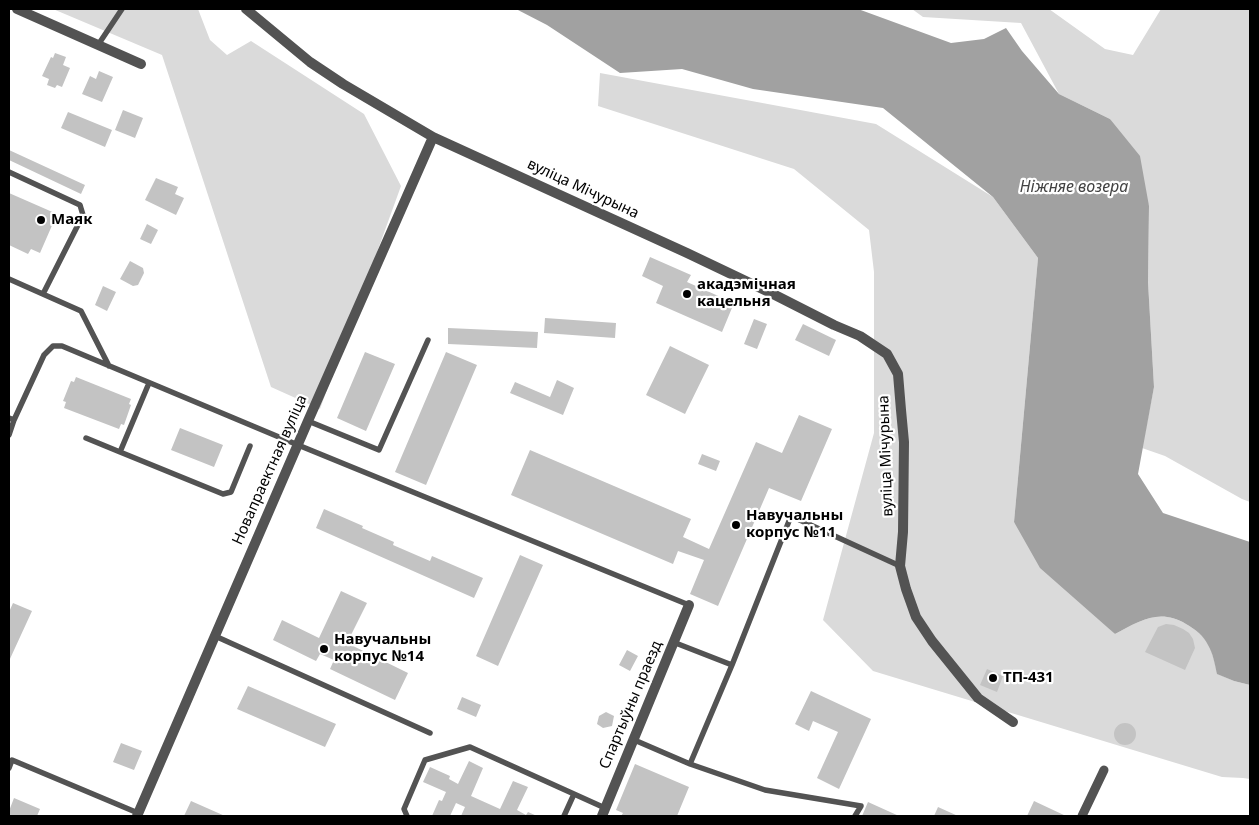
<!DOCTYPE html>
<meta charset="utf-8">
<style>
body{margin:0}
#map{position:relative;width:1259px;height:825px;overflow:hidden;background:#fff;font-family:"Noto Sans",sans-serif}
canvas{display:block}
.frame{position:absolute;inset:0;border:10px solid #000;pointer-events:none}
</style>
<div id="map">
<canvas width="1259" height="825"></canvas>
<div class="frame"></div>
</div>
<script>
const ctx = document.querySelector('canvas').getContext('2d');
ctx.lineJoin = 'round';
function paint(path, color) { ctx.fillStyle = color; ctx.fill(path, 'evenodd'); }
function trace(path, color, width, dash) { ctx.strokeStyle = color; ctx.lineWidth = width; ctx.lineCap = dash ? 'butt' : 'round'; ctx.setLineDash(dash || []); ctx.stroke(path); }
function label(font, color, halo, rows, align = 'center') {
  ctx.font = font + ' "Noto Sans",sans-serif'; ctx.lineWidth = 4.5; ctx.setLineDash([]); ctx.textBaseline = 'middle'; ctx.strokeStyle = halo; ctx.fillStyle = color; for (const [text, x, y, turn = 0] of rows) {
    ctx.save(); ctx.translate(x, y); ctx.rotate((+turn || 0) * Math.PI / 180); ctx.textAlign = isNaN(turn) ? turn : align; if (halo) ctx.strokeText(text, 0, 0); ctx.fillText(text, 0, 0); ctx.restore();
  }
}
const green = new Path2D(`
 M 53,9 L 198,9 L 210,40 L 227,55 L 251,41 L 364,114 L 401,186 L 320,409 L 271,387 L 162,55 Z
 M 912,9 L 1049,9 L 1105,49 L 1133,55 L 1161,9 L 1250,9 L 1250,502 L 1242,499 L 1165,456 L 1142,448 L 1154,387 L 1148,282 L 1149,206 L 1110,119 L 1059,94 L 1021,23 L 923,17 Z
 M 600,73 L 876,124 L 993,197 L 1038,258 L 1014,522 L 1115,634 C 1140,621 1159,608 1186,624 C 1195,629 1204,636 1209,645 C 1213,653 1215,665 1218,674 L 1234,681 L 1250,685 L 1250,779 L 1243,778 L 1222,777 L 873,671 L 823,620 L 874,433 L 874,272 L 869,230 L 794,169 L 598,106 Z`);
const water = new Path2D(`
 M 516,9 L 858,9 L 951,43 L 984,39 L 1006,28 L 1022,51 L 1059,94 L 1110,119 L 1140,156 L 1149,206 L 1148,282 L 1154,387 L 1138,474 L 1163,513 L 1250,542 L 1250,685 L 1234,681 L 1217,674 C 1215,665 1213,653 1208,645 C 1204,636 1195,629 1186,624 C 1159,608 1140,621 1115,634 L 1040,568 L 1014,522 L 1038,258 L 993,197 L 883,108 L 753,89 L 682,69 L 620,73 L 547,25 Z`);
const building = new Path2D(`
 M 55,53 L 66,57 L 63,65 L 70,68 L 62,87 L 57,85 L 55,88 L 47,85 L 49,79 L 42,76 L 51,57 L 53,58 Z
 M 99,71 L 113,77 L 102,102 L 82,94 L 90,76 L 96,79 Z
 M 123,110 L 143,118 L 135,138 L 115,130 Z
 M 68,112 L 112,130 L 105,147 L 61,128 Z
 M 9,150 L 85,185 L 81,194 L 9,160 Z
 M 156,178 L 178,187 L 175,194 L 184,198 L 176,215 L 145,200 Z
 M 9,193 L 57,214 L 40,253 L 31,249 L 28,254 L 9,245 Z
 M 147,224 L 158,230 L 151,244 L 140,239 Z
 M 650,257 L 691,275 L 687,282 L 734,303 L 722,332 L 656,303 L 663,286 L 642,276 Z
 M 130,261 L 143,268 L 144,273 L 138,285 L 133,286 L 120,279 Z
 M 103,286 L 116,292 L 107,311 L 95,305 Z
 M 545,318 L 616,323 L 615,338 L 544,333 Z
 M 754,319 L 767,324 L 757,349 L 744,344 Z
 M 803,324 L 836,340 L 829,356 L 795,340 Z
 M 448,328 L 538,332 L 537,348 L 448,344 Z
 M 670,346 L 709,365 L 685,414 L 646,395 Z
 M 365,352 L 395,364 L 366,431 L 337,418 Z
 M 446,352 L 477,365 L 426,485 L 395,472 Z
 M 76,377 L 131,399 L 129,404 L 131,405 L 124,425 L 121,424 L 119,429 L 64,408 L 66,402 L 63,401 L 71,381 L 74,382 Z
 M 557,380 L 574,388 L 563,415 L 510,393 L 515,382 L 550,397 Z
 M 799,415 L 832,429 L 801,501 L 769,488 L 718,606 L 690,594 L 704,560 L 678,551 L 673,564 L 511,495 L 530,450 L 691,519 L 683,537 L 709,549 L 756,442 L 782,453 Z
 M 180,428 L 223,445 L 214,467 L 171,450 Z
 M 702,454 L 720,461 L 716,471 L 698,464 Z
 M 324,509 L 363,526 L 362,528 L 394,542 L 393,545 L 430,561 L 432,556 L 483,578 L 474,598 L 316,528 Z
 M 520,555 L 543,565 L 498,666 L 476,656 Z
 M 341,591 L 367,603 L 347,643 L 408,673 L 395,700 L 330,669 L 334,660 L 320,654 L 316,661 L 273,640 L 282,620 L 319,638 Z
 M 13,603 L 32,611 L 9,661 L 9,612 Z
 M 1166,624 L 1174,625 L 1183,629 L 1189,633 L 1193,639 L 1195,648 L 1185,670 L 1145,652 L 1158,627 Z
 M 627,650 L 638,656 L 630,671 L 619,665 Z
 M 987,669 L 1003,676 L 997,692 L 980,685 Z
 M 248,686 L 336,724 L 325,747 L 237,709 Z
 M 811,691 L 871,719 L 839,789 L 817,778 L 838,732 L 813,721 L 809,731 L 795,724 Z
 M 462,697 L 481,705 L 476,717 L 457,709 Z
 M 606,712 L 614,716 L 612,726 L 603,728 L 597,724 L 599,716 Z
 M1114 734a11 11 0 1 1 22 0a11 11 0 1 1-22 0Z
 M 121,743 L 142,751 L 134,770 L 113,762 Z
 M 469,761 L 483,768 L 471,796 L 500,809 L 513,781 L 528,787 L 517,810 L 526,815 L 528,812 L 537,816 L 461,816 L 465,807 L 456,803 L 450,816 L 432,816 L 439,800 L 442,801 L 446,792 L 423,782 L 430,767 L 450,776 L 449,779 L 458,784 Z
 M 635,764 L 689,787 L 677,816 L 621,816 L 623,813 L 616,810 Z
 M 14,798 L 40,809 L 37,816 L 9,816 L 9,811 Z
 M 191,801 L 225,816 L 184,816 Z
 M 1034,801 L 1066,816 L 1027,816 Z
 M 868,802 L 899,816 L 862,816 Z
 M 938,807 L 958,816 L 934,816 Z`);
const service = new Path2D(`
 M 98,45 L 122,9
 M 9,172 L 80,205 L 83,215 L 43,294
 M 9,279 L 81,311 L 109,366
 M 9,418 L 14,420 L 44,355 L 53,346 L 62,346 L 298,445 L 689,605
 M 308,421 L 379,450 L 428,340
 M 9,435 L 14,420
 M 86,438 L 120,452 L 149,383
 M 120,452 L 223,494 L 231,492 L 250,446
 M 215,636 L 430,733
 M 673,642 L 732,665 L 791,516 L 900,566
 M 632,739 L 690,764 L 732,665
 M 690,764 L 765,790 L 861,806 L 855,816
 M 9,768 L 12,760 L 138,813
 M 407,816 L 404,809 L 425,760 L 470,747 L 605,808
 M 564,816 L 574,794`);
const pedestrian = new Path2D(`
 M 1082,816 L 1104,770`);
const minor = new Path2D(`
 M 17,9 L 141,64
 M 246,9 L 310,62 L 343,84 L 433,137 L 687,253 L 773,294 L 834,325 L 860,336 L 887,354 L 898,374 L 901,410 L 904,442 L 903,532 L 900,566 L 906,589 L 916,617 L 932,641 L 978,698 L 1013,722
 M 137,816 L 308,421 L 433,137
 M 602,816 L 689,605`);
const markers = [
 [41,220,5,"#000"],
 [687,294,5,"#000"],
 [736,525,5,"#000"],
 [324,649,5,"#000"],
 [993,678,5,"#000"]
];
const streetNames = [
 ["вуліца Мічурына",583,189,25],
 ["вуліца Мічурына",886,456,-92],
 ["Новапраектная вуліца",270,470,-66],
 ["Спартыўны праезд",631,705,-67]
];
const poiNames = [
 ["Маяк",51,220],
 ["акадэмічная",697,285],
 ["кацельня",697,302],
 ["Навучальны",746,516],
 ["корпус №11",746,533],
 ["Навучальны",334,640],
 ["корпус №14",334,657],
 ["ТП-431",1003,678]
];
const waterNames = [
 ["Ніжняе возера",1074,187]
];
paint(green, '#dadada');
paint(water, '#a1a1a1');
paint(building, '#c3c3c3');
trace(service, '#535353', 5.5);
trace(pedestrian, '#535353', 9);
trace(minor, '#535353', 10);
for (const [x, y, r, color] of markers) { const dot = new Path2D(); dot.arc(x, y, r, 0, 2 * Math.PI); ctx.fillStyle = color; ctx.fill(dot); trace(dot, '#fff', 2); }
label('15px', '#000', '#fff', streetNames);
label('bold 15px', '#000', '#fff', poiNames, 'left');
label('italic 16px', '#424242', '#fff', waterNames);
</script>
